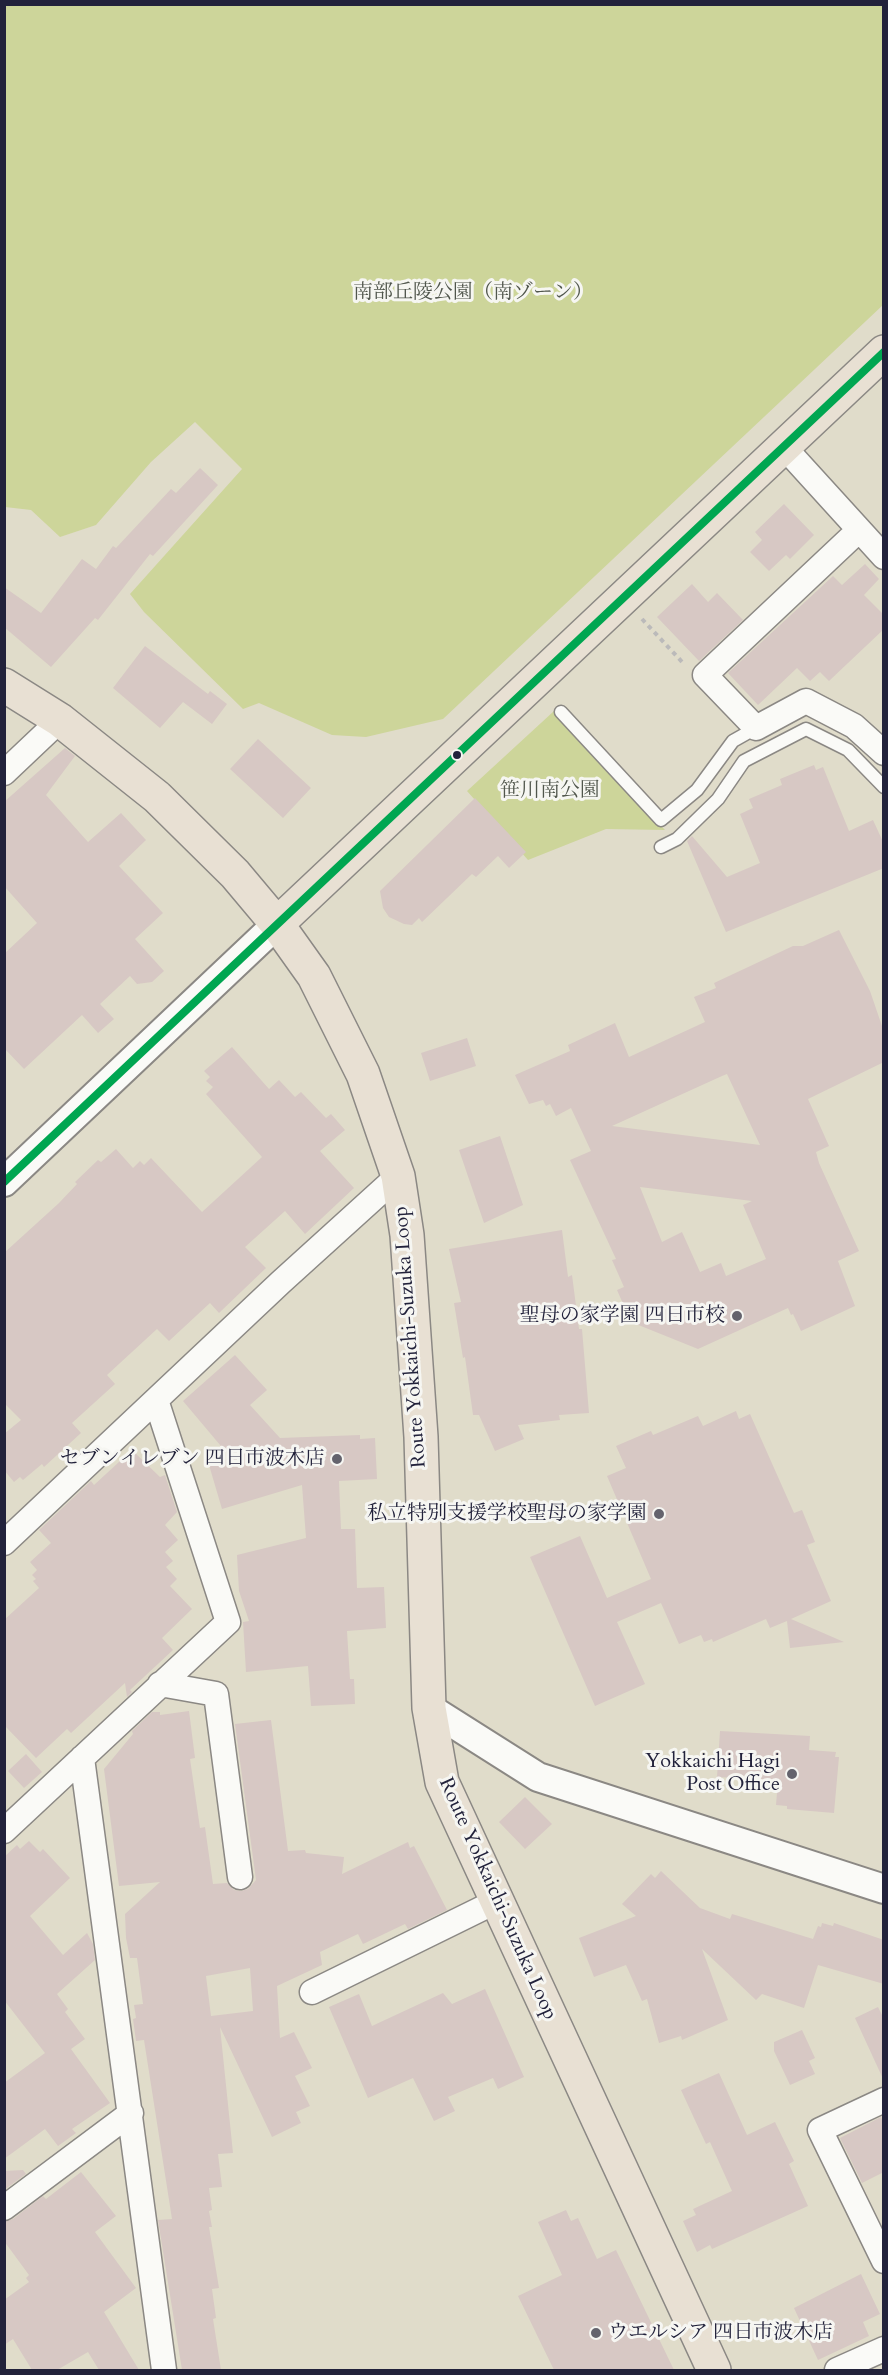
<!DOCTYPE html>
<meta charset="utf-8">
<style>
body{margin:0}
#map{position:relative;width:888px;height:2375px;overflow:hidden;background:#e0dcca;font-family:Cardo,serif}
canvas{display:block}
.frame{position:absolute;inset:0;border:6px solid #22223b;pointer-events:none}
</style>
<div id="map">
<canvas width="888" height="2375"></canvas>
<div class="frame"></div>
</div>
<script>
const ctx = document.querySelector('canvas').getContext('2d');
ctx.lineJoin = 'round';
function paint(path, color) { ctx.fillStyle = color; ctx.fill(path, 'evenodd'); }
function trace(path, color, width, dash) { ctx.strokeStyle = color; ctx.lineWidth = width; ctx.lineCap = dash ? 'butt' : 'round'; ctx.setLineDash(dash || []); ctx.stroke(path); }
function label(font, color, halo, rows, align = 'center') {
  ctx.font = font + ' Cardo,"Noto Serif JP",serif'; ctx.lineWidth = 6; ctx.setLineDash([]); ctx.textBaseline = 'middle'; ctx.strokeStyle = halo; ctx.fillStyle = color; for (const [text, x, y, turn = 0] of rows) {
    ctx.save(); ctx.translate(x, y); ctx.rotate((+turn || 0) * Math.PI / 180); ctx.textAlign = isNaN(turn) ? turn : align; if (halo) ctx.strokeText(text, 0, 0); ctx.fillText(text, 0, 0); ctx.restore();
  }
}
const green = new Path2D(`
 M 5,4 L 883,5 L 883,305 L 443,719 L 366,737 L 332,735 L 259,703 L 243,709 L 144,612 L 130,594 L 242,469 L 195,422 L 151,462 L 96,525 L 60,537 L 31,510 L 5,507 Z
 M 554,711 L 665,830 L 606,829 L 528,860 L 467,791 Z`);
const building = new Path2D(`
 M 200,468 L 218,485 L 153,556 L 150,554 L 98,620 L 95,618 L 51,667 L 4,627 L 4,587 L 41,613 L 82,559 L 96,569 L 113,546 L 116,548 L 171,489 L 176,493 Z
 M 784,504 L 814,535 L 790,559 L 786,555 L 769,571 L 750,552 L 762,540 L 755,532 Z
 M 865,564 L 879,579 L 864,595 L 884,615 L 884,629 L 829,681 L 820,672 L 810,681 L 797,668 L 758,705 L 728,673 L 833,576 L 842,585 Z
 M 692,584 L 708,602 L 717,593 L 743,620 L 699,661 L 657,617 Z
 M 145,646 L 208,694 L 210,691 L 227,704 L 212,724 L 183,702 L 160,728 L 113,688 Z
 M 258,739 L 311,788 L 283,818 L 230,769 Z
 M 65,748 L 75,756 L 46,795 L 88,842 L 121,813 L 146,840 L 119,866 L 163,913 L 135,939 L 164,971 L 152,982 L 137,984 L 130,976 L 100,1004 L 114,1019 L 98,1033 L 82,1015 L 24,1069 L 4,1048 L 4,954 L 37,923 L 4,886 L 4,802 Z
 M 814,765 L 816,770 L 823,767 L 849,831 L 873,820 L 884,844 L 884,868 L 726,932 L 687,841 L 692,836 L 727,877 L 760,863 L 740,814 L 753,808 L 749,799 L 782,785 L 780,779 Z
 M 475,798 L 526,852 L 509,868 L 498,856 L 476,877 L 472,874 L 422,922 L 419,918 L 412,925 L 404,924 L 389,917 L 383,908 L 380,891 Z
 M 839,930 L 870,991 L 884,1032 L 884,1062 L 808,1099 L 829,1146 L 816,1152 L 819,1163 L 859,1251 L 838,1261 L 855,1306 L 801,1331 L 793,1314 L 791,1315 L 788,1308 L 698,1349 L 631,1322 L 617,1290 L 624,1287 L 612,1260 L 616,1259 L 570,1160 L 591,1151 L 571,1108 L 556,1116 L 550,1104 L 546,1106 L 543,1100 L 529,1104 L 515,1075 L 570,1051 L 568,1045 L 615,1023 L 629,1057 L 705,1022 L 694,997 L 716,988 L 714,983 L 793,946 L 803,946 ZM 727,1074 L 760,1145 L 612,1126 L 722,1076 ZM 640,1187 L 752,1201 L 743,1205 L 766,1259 L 726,1276 L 721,1263 L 700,1272 L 682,1232 L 662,1242 Z
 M 467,1038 L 476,1066 L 430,1081 L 421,1053 Z
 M 232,1047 L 269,1089 L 279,1080 L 295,1097 L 301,1092 L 326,1118 L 331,1114 L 345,1130 L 320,1151 L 354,1188 L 305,1234 L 285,1211 L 245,1247 L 266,1268 L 219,1313 L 210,1303 L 169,1341 L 157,1329 L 107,1375 L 115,1384 L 72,1423 L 81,1433 L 44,1467 L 42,1464 L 23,1480 L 20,1477 L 14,1482 L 4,1470 L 4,1434 L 21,1420 L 4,1403 L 4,1253 L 59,1203 L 77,1184 L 75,1182 L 98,1160 L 101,1162 L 116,1149 L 133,1168 L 140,1161 L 144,1165 L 151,1158 L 202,1212 L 262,1157 L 206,1094 L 213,1087 L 206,1081 L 210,1077 L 204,1071 Z
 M 500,1136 L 523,1205 L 484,1223 L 459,1150 Z
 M 562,1230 L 568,1277 L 572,1275 L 579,1329 L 582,1329 L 589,1413 L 559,1415 L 560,1420 L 518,1425 L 524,1439 L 495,1451 L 479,1415 L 473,1415 L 465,1357 L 463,1358 L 454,1303 L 461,1302 L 449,1249 Z
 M 235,1355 L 267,1390 L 250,1405 L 280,1438 L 360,1435 L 360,1439 L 375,1438 L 377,1479 L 339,1481 L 341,1529 L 355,1529 L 357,1588 L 384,1587 L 386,1628 L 347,1631 L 350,1679 L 354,1679 L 355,1704 L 311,1706 L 308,1666 L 246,1672 L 243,1622 L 249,1621 L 239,1591 L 237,1555 L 306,1538 L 302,1485 L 222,1509 L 209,1465 L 231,1458 L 183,1401 Z
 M 736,1411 L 739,1419 L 750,1414 L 794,1513 L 802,1510 L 815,1542 L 807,1545 L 831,1601 L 791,1619 L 844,1642 L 790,1648 L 787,1621 L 770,1628 L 766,1619 L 713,1642 L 712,1639 L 704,1642 L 701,1635 L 679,1644 L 661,1603 L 617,1622 L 645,1684 L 595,1706 L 530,1557 L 580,1536 L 607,1598 L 651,1579 L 607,1476 L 626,1468 L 616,1446 L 651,1431 L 653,1435 L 698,1416 L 703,1426 Z
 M 132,1450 L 160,1477 L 165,1475 L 177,1512 L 165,1525 L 178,1540 L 165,1552 L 173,1561 L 166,1567 L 177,1579 L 170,1586 L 192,1609 L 162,1638 L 173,1650 L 130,1690 L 132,1692 L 127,1697 L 125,1683 L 71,1733 L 67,1729 L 36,1758 L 4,1725 L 4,1620 L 39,1588 L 33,1581 L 36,1579 L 32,1575 L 37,1570 L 30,1562 L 51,1543 L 39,1530 L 91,1481 L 94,1485 Z
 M 189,1711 L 195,1758 L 190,1759 L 200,1828 L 205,1827 L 213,1884 L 227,1883 L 234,1890 L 241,1891 L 248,1889 L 256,1880 L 235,1724 L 271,1720 L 288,1851 L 305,1850 L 306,1853 L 344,1857 L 342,1874 L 408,1842 L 410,1848 L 414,1846 L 447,1910 L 408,1929 L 405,1924 L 363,1944 L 358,1934 L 320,1952 L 322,1965 L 277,1986 L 280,2038 L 294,2032 L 312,2068 L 295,2076 L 310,2106 L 296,2112 L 301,2123 L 272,2137 L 220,2027 L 233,2153 L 218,2154 L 222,2187 L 209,2188 L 212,2210 L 209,2211 L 212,2227 L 209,2227 L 219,2288 L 212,2289 L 216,2318 L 213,2319 L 221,2370 L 182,2370 L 158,2220 L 172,2219 L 144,2040 L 136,2041 L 133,2019 L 136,2018 L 134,2005 L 143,2004 L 137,1958 L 130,1958 L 126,1938 L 125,1914 L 160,1882 L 119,1886 L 104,1769 L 133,1734 L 132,1731 L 152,1712 L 160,1712 L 160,1715 ZM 250,1968 L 253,2011 L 211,2016 L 206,1976 Z
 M 720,1731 L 810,1736 L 809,1750 L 836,1752 L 835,1757 L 839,1757 L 834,1813 L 787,1809 L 787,1806 L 776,1805 L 778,1780 L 717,1777 Z
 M 26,1754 L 42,1772 L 24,1788 L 8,1771 Z
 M 525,1797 L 552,1824 L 525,1849 L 499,1822 Z
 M 29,1841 L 40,1852 L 43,1849 L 70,1878 L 30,1916 L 63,1955 L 87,1933 L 93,1944 L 95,1960 L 57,1994 L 68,2009 L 65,2012 L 85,2039 L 71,2049 L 110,2103 L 72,2129 L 76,2133 L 58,2146 L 45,2129 L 4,2159 L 4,2083 L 45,2053 L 4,2000 L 4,1857 L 17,1845 L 20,1849 Z
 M 661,1871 L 700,1908 L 730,1919 L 732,1914 L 813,1939 L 818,1926 L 821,1927 L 822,1923 L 833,1926 L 834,1923 L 884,1940 L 884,1984 L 818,1965 L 804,2008 L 762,1994 L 756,2000 L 702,1949 L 728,2020 L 682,2040 L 681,2036 L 659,2043 L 647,1999 L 642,2001 L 626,1965 L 594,1977 L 579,1938 L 636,1916 L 622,1904 L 651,1874 L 655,1878 Z
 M 485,1989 L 524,2077 L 498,2089 L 493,2078 L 448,2097 L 455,2111 L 434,2121 L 413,2078 L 368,2098 L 329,2007 L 359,1994 L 372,2026 L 443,1993 L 452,2004 Z
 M 878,2007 L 884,2019 L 884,2081 L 855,2018 Z
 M 802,2030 L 815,2058 L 809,2061 L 815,2074 L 790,2085 L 774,2051 L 774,2042 Z
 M 719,2073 L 747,2135 L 775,2122 L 794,2161 L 789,2164 L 808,2206 L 712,2249 L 710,2245 L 697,2252 L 683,2221 L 696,2215 L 693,2209 L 732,2191 L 710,2142 L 706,2144 L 681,2090 Z
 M 881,2117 L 884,2126 L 884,2172 L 862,2183 L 840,2138 Z
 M 23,2170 L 26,2174 L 4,2190 L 4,2171 Z
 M 81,2172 L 116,2216 L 95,2232 L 136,2288 L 104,2312 L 139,2370 L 99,2370 L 88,2352 L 57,2370 L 32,2370 L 13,2339 L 4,2345 L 4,2300 L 29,2282 L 26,2278 L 29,2275 L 4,2241 L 4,2222 L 13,2219 L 43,2196 L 46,2199 Z
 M 566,2210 L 571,2221 L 578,2218 L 597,2259 L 616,2250 L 674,2370 L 554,2370 L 518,2296 L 562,2275 L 538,2222 Z
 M 861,2274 L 880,2314 L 863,2322 L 869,2336 L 818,2360 L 794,2308 Z`);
const path = new Path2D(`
 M 642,619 L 684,664`);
const service = new Path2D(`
 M 561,712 L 661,820 L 697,790 L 733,741 L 756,728
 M 661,847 L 677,839 L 718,799 L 744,761 L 806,729 L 848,750 L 884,787`);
const minor = new Path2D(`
 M 784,447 L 884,557
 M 859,530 L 705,675 L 756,728 L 806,701 L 854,726 L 884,753
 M 4,773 L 60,720
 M 4,1543 L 281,1282 L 398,1176
 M 160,1684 L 216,1694 L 240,1877
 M 82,1758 L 164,2370
 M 4,1831 L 228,1622 L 156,1400
 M 312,1992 L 495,1902
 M 884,2100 L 820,2130 L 884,2261
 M 4,2208 L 131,2113
 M 837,2370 L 884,2349`);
const tertiary = new Path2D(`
 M 4,1182 L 277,924
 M 429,1708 L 538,1777 L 884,1889`);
const primary = new Path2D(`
 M 4,685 L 60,720 L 157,797 L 235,874 L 277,924 L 314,976 L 363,1074 L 398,1176 L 407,1235 L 421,1437 L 429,1708 L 442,1782 L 714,2370
 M 277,924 L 884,352`);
const bus1 = new Path2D(`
 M 4,1182 L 884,352`);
const markers = [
 [457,755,5,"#22223b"],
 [737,1316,6,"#64636d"],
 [337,1459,6,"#64636d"],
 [659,1514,6,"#64636d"],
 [792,1774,6,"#64636d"],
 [596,2333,6,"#64636d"]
];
const parkNames = [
 ["南部丘陵公園（南ゾーン）",473,293],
 ["笹川南公園",550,791]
];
const poiNames = [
 ["聖母の家学園 四日市校",725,1316],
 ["セブンイレブン 四日市波木店",325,1459],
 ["私立特別支援学校聖母の家学園",647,1514],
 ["Yokkaichi Hagi",780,1762],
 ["Post Office",780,1785],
 ["ウエルシア 四日市波木店",608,2333,"left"]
];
const streetNames = [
 ["Route Yokkaichi-Suzuka Loop",411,1337,-94],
 ["Route Yokkaichi-Suzuka Loop",497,1899,66]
];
paint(green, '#cdd59a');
paint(building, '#d7c8c4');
trace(service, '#8b8884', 15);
trace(minor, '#8b8884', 27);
trace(tertiary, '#8b8884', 32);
trace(primary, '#8b8884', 36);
trace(path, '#bbbaba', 4, [4.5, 4.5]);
trace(service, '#fafaf7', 12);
trace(minor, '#fafaf7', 24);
trace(tertiary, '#fafaf7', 28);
trace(primary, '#e8e0d3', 33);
trace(bus1, '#00a651', 8);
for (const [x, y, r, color] of markers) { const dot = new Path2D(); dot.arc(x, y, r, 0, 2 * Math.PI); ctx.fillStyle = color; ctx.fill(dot); trace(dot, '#f6f6f2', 2); }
label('20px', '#50564c', '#f6f6f2', parkNames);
label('20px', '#22223b', '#f6f6f2', poiNames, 'right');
label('20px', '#22223b', '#f6f6f2', streetNames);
</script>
